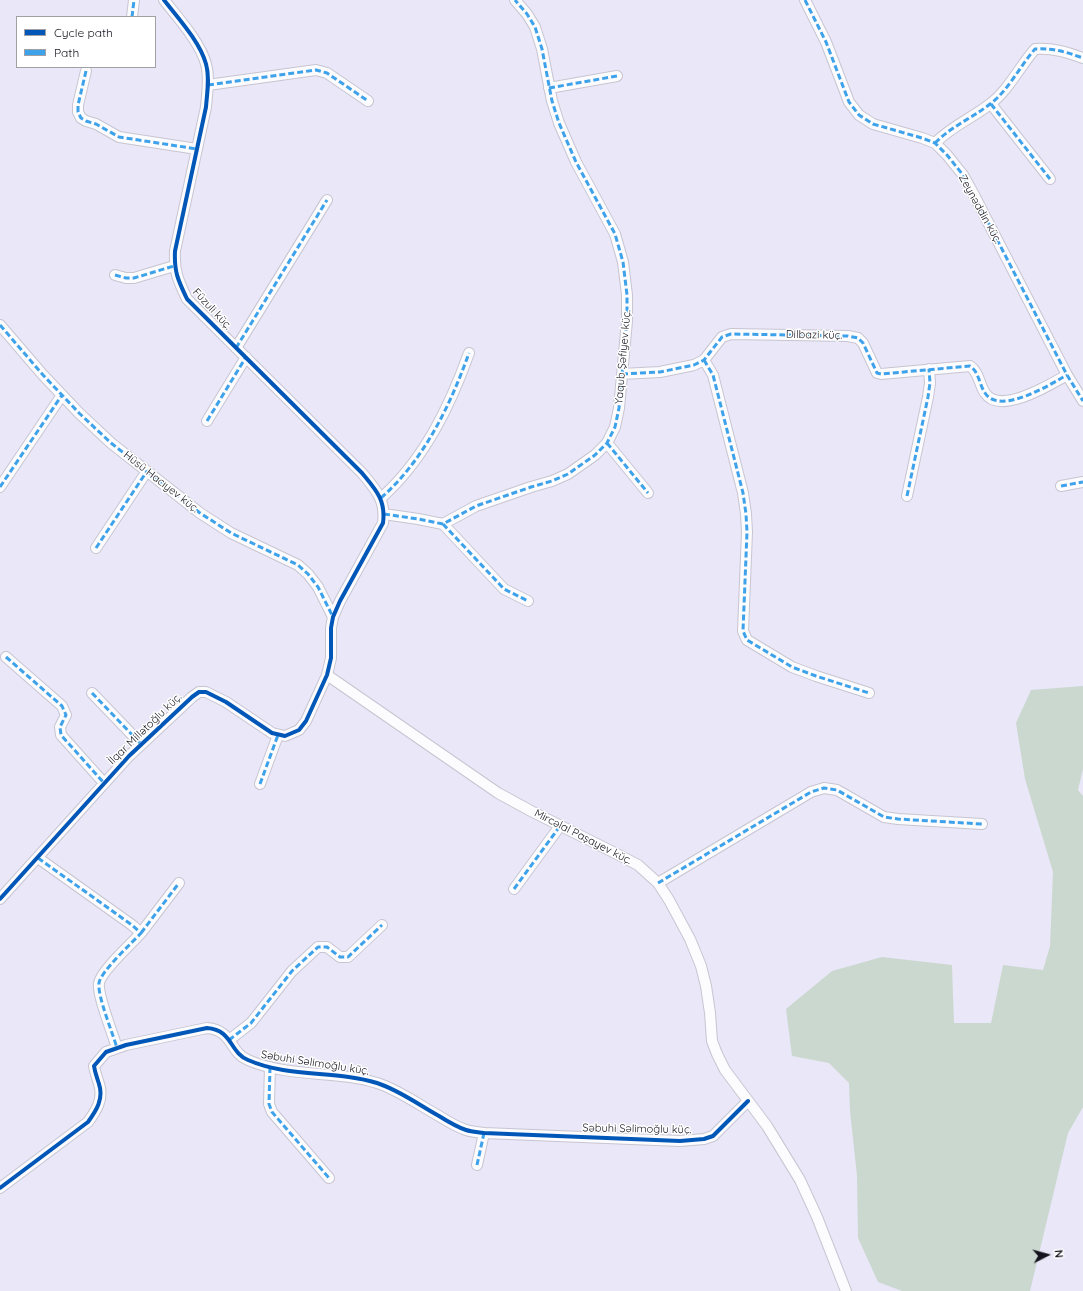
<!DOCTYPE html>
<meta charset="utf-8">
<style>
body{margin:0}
#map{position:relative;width:1083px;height:1291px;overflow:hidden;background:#eae7f8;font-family:Quicksand,sans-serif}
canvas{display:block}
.legend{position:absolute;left:16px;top:16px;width:140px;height:52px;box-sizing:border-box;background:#fff;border:1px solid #a1a1a5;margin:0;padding:5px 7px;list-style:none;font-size:12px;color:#15131d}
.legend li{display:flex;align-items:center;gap:8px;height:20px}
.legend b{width:20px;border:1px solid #a1a1a5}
.north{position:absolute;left:1027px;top:1235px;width:40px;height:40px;-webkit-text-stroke:3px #fff;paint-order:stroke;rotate:84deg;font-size:11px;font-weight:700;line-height:16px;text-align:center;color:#15131d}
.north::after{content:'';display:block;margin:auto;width:14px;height:18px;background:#15131d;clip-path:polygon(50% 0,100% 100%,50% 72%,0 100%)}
</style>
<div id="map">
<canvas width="1083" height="1291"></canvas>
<ul class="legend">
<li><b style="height:5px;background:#0057b8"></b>Cycle path</li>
<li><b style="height:5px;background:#3da2ea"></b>Path</li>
</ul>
<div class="north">N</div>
</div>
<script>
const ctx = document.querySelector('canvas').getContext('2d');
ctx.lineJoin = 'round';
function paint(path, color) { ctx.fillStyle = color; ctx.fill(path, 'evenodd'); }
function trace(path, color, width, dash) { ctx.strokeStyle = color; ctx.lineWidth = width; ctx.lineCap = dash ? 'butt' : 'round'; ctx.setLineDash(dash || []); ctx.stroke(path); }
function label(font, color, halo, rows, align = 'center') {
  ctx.font = font + ' Quicksand,sans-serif'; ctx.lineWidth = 3; ctx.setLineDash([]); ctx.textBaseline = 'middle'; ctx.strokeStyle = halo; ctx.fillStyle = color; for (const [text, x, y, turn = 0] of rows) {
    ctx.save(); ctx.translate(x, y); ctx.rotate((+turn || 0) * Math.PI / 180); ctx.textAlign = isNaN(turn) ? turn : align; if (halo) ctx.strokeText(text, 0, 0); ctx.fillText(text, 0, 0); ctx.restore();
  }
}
const green = new Path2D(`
 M 1083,686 L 1083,769 L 1078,790 L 1083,796 L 1083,1107 L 1068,1133 L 1030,1291 L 902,1291 L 878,1282 L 858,1238 L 857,1176 L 850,1111 L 849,1083 L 829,1063 L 792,1056 L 786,1009 L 832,971 L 882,957 L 952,965 L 954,1023 L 991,1023 L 1003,965 L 1043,970 L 1050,946 L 1053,872 L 1025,779 L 1016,723 L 1031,690 Z`);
const street = new Path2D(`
 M 805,0 L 826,42 L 849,102 L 859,115 L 873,124 L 922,138 L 935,143 L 947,155 L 963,175 L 974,195 L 1067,375 L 1083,401
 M 132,17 L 134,0
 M 86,71 L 78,105 L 78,112 L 81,118 L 86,121 L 96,124 L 119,137 L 197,149
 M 208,85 L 316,70 L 327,73 L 368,101
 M 549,88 L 617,76
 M 991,104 L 1050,179
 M 935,143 C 953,125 971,119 990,104 C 1008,91 1020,66 1035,49 C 1054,48 1066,52 1083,58
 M 115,275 L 126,278 L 134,278 L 174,266
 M 0,325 L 43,375 L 79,413 L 111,443 L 200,513 L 231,533 L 298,565 L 308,574 L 318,587 L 333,617
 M 236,348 L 327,200
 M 704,360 L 713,375 L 743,493 L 746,514 L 747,532 L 743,631 L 747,640 L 792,667 L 816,676 L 869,693
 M 622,374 L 660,372 L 694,365 L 704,360 L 722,337 L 731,334 L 848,336 L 858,338 L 863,343 L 877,373 L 881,374 L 970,366 C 979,372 979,384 985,393 C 1000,416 1051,384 1067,375
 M 207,421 L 246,357
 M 607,443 L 648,493
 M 1061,486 L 1083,482
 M 0,487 L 62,395
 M 907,496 L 928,397 L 930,383 L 929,369
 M 381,498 C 424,460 450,406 469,353
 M 384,514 L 418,519 L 443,524 L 476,506 L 531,487 L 552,481 L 568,474 L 595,455 L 607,443 L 615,427 L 619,408 L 627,321 L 627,295 L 623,262 L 615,234 L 576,162 L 559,123 L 552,101 L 542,49 L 535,27 L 527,14 L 515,0
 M 443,524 L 504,589 L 528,601
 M 96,548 L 147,471
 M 6,657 L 62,706 L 66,715 L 60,727 L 61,735 L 104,783
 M 327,675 L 498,793 L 531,811 L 617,854 L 638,865 L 658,883 L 669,900 L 690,939 L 701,966 L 706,986 L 710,1013 L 712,1041 L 717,1054 L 725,1070 L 767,1126 L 800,1180 L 817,1217 L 846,1291
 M 92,693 L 141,744
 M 260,784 L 278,735
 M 38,858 L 132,925 L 141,933 C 132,943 101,971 99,983 C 97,995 113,1034 117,1048
 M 658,883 L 811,792 L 824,788 L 837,790 L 884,817 L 898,819 L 982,824
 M 514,889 L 560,826
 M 0,899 L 129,756 L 192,697 L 199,692 L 206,692 L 226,702 L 272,733 L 285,736 L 299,730 L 306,721 L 327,675 L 331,658 L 331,628 L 333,617 L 340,601 L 383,523 C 386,500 376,490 362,473 L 187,299 C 178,280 174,272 175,251 L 206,107 C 207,93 210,78 206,64 C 200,42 178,18 164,0
 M 141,933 L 179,883
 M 229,1040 L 251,1023 L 292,971 L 318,947 L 327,947 L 340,957 L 348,957 L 382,925
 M 270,1067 L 269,1104 L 272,1112 L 329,1178
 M 477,1165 L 484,1133
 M 0,1188 L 88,1122 C 96,1111 104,1099 99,1084 C 97,1077 95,1073 94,1066 L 106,1052 L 126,1045 L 207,1028 C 233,1030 229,1052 248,1060 C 289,1078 336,1070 377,1083 C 399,1090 419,1105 439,1116 C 447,1121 457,1127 466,1130 C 472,1132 478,1132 484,1133 L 680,1141 L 704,1139 L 713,1136 L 748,1101`);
const quiet = new Path2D(`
 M 805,0 L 826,42 L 849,102 L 859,115 L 873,124 L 922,138 L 935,143 L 947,155 L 963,175 L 974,195 L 1067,375 L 1083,401
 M 132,17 L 134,0
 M 86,71 L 78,105 L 78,112 L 81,118 L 86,121 L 96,124 L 119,137 L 197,149
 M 208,85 L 316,70 L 327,73 L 368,101
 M 549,88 L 617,76
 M 991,104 L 1050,179
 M 935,143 C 953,125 971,119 990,104 C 1008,91 1020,66 1035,49 C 1054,48 1066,52 1083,58
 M 115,275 L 126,278 L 134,278 L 174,266
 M 0,325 L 43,375 L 79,413 L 111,443 L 200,513 L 231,533 L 298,565 L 308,574 L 318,587 L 333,617
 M 236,348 L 327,200
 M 704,360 L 713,375 L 743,493 L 746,514 L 747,532 L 743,631 L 747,640 L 792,667 L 816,676 L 869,693
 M 622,374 L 660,372 L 694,365 L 704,360 L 722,337 L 731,334 L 848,336 L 858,338 L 863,343 L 877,373 L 881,374 L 970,366 C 979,372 979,384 985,393 C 1000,416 1051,384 1067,375
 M 207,421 L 246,357
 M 607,443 L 648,493
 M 1061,486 L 1083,482
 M 0,487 L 62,395
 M 907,496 L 928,397 L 930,383 L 929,369
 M 381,498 C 424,460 450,406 469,353
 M 384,514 L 418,519 L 443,524 L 476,506 L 531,487 L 552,481 L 568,474 L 595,455 L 607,443 L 615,427 L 619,408 L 627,321 L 627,295 L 623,262 L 615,234 L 576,162 L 559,123 L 552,101 L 542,49 L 535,27 L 527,14 L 515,0
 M 443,524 L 504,589 L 528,601
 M 96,548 L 147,471
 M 6,657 L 62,706 L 66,715 L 60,727 L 61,735 L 104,783
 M 92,693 L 141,744
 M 260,784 L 278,735
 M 38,858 L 132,925 L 141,933 C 132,943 101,971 99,983 C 97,995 113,1034 117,1048
 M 658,883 L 811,792 L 824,788 L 837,790 L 884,817 L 898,819 L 982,824
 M 514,889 L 560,826
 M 141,933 L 179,883
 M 229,1040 L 251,1023 L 292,971 L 318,947 L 327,947 L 340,957 L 348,957 L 382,925
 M 270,1067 L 269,1104 L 272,1112 L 329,1178
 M 477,1165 L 484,1133`);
const cycleway = new Path2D(`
 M 0,899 L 129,756 L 192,697 L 199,692 L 206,692 L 226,702 L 272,733 L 285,736 L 299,730 L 306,721 L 327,675 L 331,658 L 331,628 L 333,617 L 340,601 L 383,523 C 386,500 376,490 362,473 L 187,299 C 178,280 174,272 175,251 L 206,107 C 207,93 210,78 206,64 C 200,42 178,18 164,0
 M 0,1188 L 88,1122 C 96,1111 104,1099 99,1084 C 97,1077 95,1073 94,1066 L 106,1052 L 126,1045 L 207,1028 C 233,1030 229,1052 248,1060 C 289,1078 336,1070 377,1083 C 399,1090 419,1105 439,1116 C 447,1121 457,1127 466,1130 C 472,1132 478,1132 484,1133 L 680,1141 L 704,1139 L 713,1136 L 748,1101`);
const streetNames = [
 ["Zeynəddin küç.",980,209,61],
 ["Füzuli küç.",212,309,47],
 ["Dilbazi küç.",814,335,1],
 ["Yaqub Şəfiyev küç.",623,357,-85],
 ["Hüsü Hacıyev küç.",161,482,38],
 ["İlqar Millətoğlu küç.",145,729,-44],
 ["Mircəlal Paşayev küç.",583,837,27],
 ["Səbuhi Səlimoğlu küç.",315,1063,9],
 ["Səbuhi Səlimoğlu küç.",637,1129,1]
];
paint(green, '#cbd8d0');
trace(street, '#c8c5d1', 12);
trace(street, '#fcfbfe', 10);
trace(quiet, '#3da2ea', 3, [6, 3]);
trace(cycleway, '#0057b8', 4);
label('11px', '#15131d', '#fff', streetNames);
</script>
